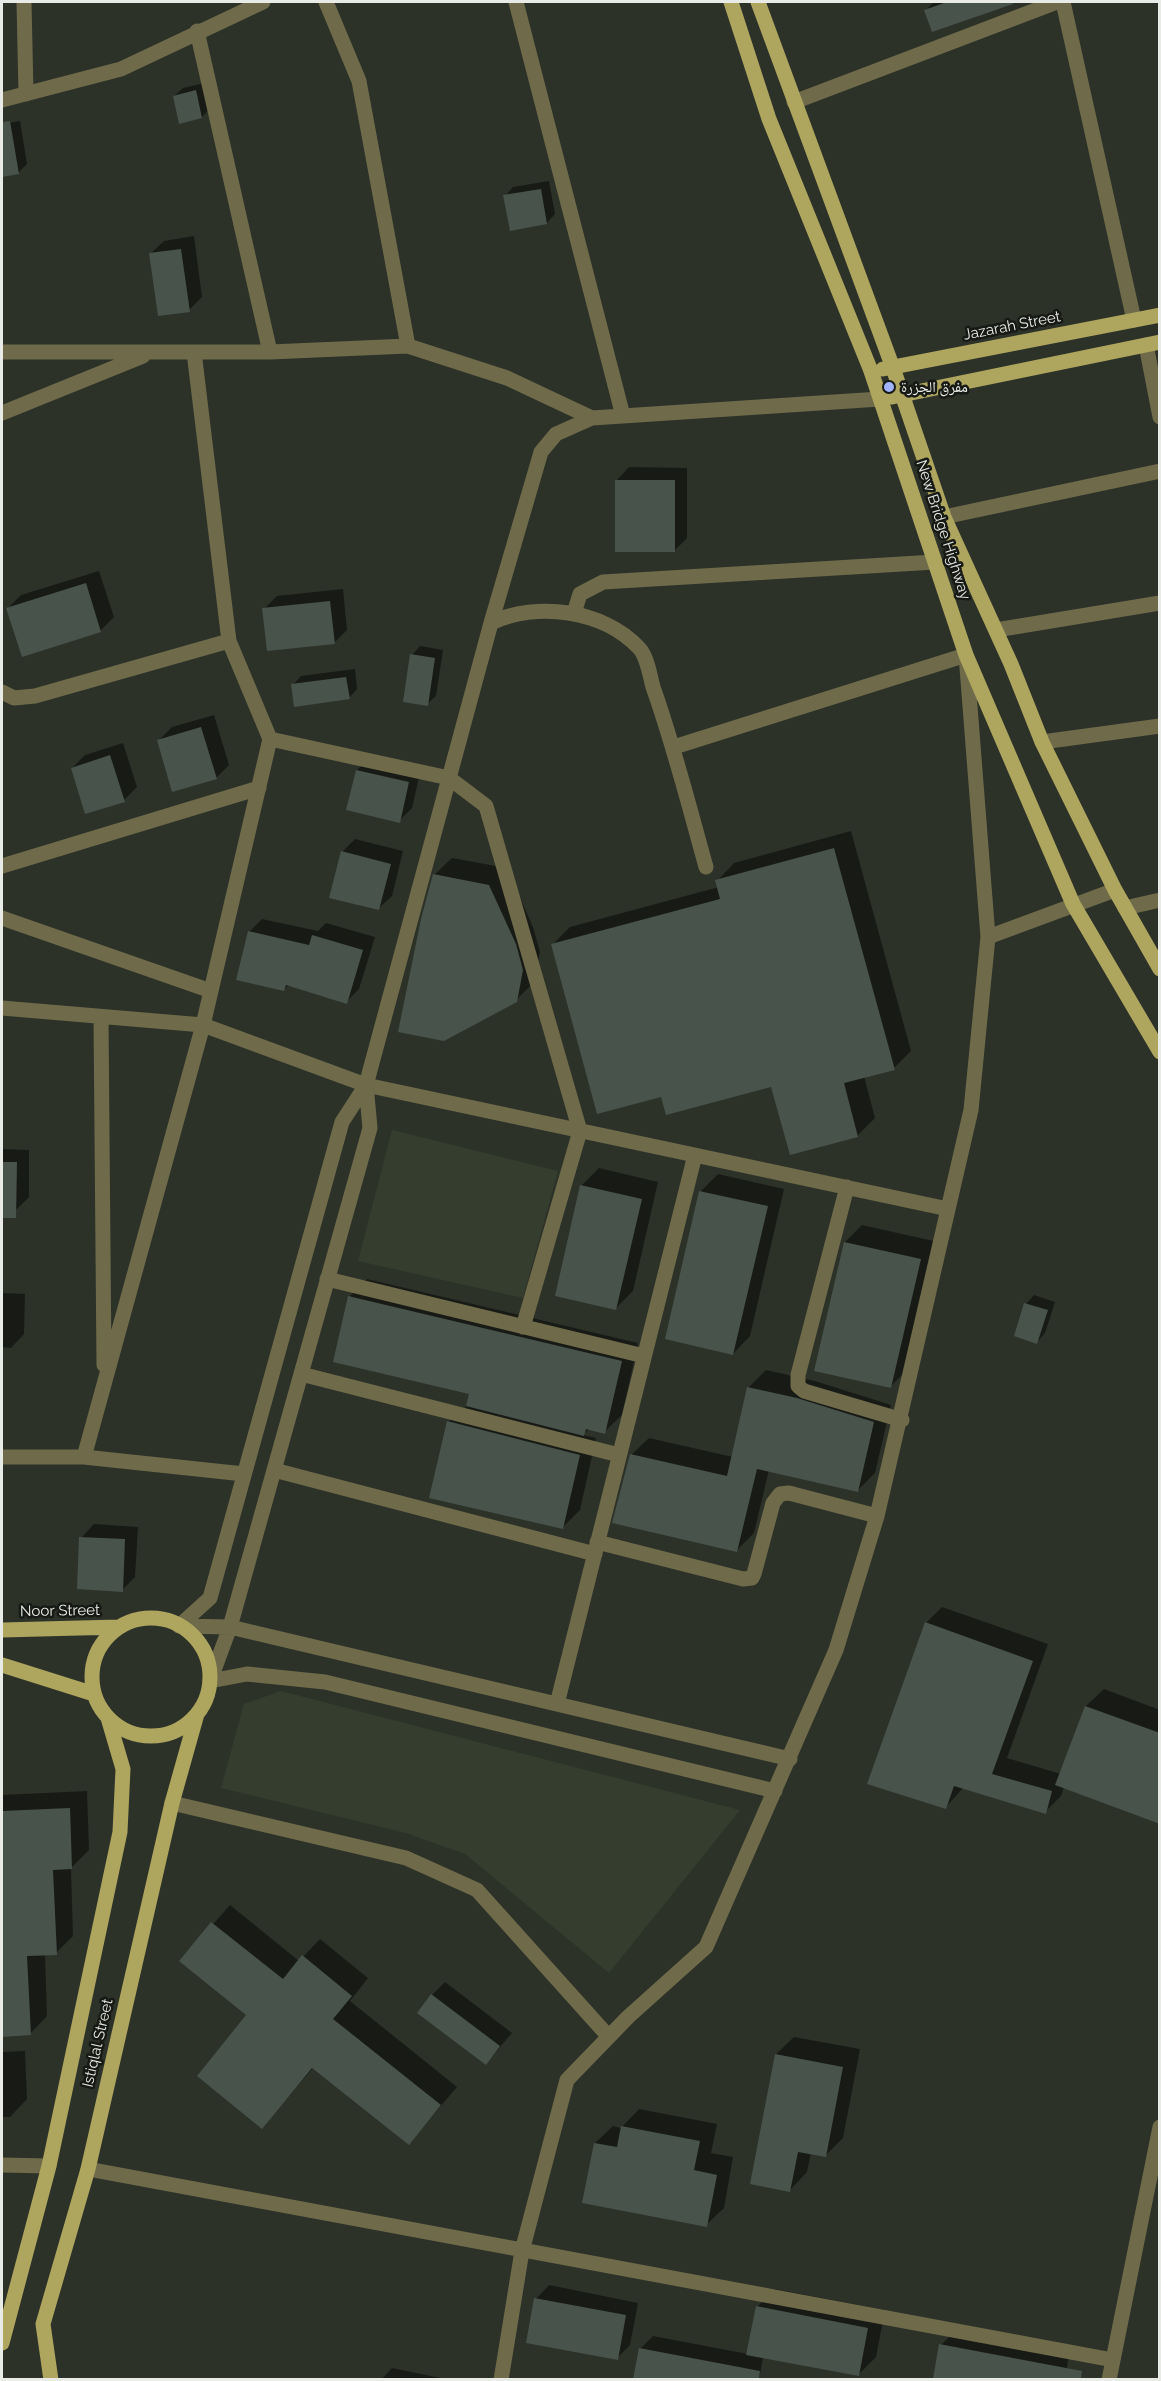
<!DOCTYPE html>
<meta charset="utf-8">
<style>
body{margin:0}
#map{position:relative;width:1161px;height:2381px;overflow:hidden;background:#2d3229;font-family:Raleway,sans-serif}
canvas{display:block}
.frame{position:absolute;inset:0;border:3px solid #e9ece6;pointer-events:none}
</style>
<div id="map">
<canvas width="1161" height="2381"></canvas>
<div class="frame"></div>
</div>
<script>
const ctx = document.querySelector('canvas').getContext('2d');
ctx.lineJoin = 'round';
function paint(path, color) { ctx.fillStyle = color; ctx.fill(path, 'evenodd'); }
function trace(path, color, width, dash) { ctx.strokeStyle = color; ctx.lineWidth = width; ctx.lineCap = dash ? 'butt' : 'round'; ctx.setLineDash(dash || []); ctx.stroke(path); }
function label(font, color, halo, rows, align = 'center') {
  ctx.font = font + ' Raleway,"Noto Naskh Arabic",sans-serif'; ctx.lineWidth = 5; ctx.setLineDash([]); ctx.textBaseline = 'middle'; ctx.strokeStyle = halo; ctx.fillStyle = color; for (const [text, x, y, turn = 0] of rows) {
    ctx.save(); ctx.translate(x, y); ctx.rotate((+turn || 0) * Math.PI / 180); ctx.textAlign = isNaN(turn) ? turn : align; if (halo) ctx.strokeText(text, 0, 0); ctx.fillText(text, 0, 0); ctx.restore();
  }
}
const built = new Path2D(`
 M 392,1130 L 558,1171 L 523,1298 L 358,1261 Z
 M 281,1691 L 740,1810 L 609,1973 L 465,1854 L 406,1833 L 221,1788 L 244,1704 Z`);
const shadow = new Path2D(`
 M 934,2 L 999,2 L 991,10 L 926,10 Z
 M 205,83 L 210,108 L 202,117 L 174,96 L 183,88 Z
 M 20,121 L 27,164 L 19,172 L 2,176 L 2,124 Z
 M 549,181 L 555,214 L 547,223 L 505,196 L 513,187 Z
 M 194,236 L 202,297 L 189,310 L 150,254 L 164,241 Z
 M 629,467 L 687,468 L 687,538 L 674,551 L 616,481 Z
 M 99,571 L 114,617 L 100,631 L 8,608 L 21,595 Z
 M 343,589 L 347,630 L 334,643 L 264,609 L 277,596 Z
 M 420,646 L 443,650 L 436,696 L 427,704 L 412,655 Z
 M 355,669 L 357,689 L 349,698 L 293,685 L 301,676 Z
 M 214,715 L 229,765 L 216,778 L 159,740 L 172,727 Z
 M 123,743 L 137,787 L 124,800 L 72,768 L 85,755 Z
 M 370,757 L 421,769 L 412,808 L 399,821 L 357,770 Z
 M 851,831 L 911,1051 L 894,1068 L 864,1076 L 875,1118 L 857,1136 L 772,1085 L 662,1096 L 553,944 L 570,927 L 719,887 L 717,881 L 734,863 Z
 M 355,839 L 403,851 L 392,896 L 378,909 L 342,852 Z
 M 452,858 L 507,868 L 533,927 L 540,952 L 534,982 L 516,1000 L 434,875 Z
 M 262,919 L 318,931 L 326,923 L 375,937 L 359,989 L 346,1002 L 289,985 L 284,989 L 249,932 Z
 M 2,1149 L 29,1150 L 29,1197 L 16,1210 L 2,1210 Z
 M 599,1168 L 658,1182 L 633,1291 L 616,1308 L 581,1186 Z
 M 718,1174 L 784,1189 L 750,1336 L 733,1354 L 701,1191 Z
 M 862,1225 L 938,1242 L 908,1369 L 891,1386 L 845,1242 Z
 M 367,1279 L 638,1343 L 622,1415 L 604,1432 L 589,1429 L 583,1435 L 596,1438 L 580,1510 L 562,1528 L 448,1422 L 468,1405 L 471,1393 L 350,1296 Z
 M 2,1293 L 25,1294 L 24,1334 L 11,1348 L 2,1347 Z
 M 1034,1295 L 1055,1302 L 1045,1333 L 1037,1342 L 1026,1304 Z
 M 766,1370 L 815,1381 L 891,1405 L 875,1473 L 858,1490 L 769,1470 L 754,1533 L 737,1550 L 631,1455 L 649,1438 L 733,1457 L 749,1387 Z
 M 94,1524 L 138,1527 L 135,1577 L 122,1590 L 81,1538 Z
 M 942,1607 L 1048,1644 L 1007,1758 L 1061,1774 L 1086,1706 L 1104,1689 L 1160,1710 L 1160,1823 L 1064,1787 L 1061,1796 L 1045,1812 L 963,1788 L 946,1807 L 926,1623 Z
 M 87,1791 L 89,1850 L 71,1868 L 73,1936 L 56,1953 L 45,1954 L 47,2016 L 30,2034 L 2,2035 L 2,1795 Z
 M 230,1905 L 299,1961 L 320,1939 L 368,1978 L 350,2001 L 457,2087 L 409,2143 L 314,2067 L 262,2127 L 248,2015 L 181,1961 Z
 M 445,1982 L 512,2033 L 486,2063 L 432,1995 Z
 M 794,2037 L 860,2049 L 843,2138 L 825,2156 L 811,2153 L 807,2172 L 790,2190 L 776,2054 Z
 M 25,2051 L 27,2099 L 10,2117 L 2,2117 L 2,2052 Z
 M 639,2109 L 717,2124 L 711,2153 L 733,2157 L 724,2208 L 706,2225 L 595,2143 L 613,2126 L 621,2128 Z
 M 549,2285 L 638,2303 L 630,2345 L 617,2358 L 536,2299 Z
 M 775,2289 L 885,2310 L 876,2357 L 858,2375 L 763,2357 L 759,2380 L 634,2380 L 640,2349 L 653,2336 L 748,2354 L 757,2307 Z
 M 954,2332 L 1069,2354 L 1065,2380 L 934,2380 L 941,2345 Z
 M 392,2368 L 450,2380 L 381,2380 Z`);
const building = new Path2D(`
 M 947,2 L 1013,2 L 1013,4 L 932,32 L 924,10 Z
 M 196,90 L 202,118 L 179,124 L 173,96 Z
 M 10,121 L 19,174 L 2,177 L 2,122 Z
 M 541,189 L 547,224 L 510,231 L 503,195 Z
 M 181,249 L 190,312 L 158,316 L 149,253 Z
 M 615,480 L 675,480 L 675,552 L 615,552 Z
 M 86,583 L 101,632 L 22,657 L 6,608 Z
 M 330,601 L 335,644 L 267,651 L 262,608 Z
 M 410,654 L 435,658 L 428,706 L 403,702 Z
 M 346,677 L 350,699 L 294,707 L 291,684 Z
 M 201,727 L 217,779 L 172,792 L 157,740 Z
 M 110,755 L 125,802 L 85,814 L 71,768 Z
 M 356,770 L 409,782 L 400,823 L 346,810 Z
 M 834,848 L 895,1070 L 844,1083 L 858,1137 L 790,1155 L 771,1087 L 666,1115 L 661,1097 L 597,1114 L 551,944 L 720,899 L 715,880 Z
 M 341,851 L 391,864 L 379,910 L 329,898 Z
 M 433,874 L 489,885 L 516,944 L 523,970 L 517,1002 L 444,1041 L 398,1032 L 421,919 Z
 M 248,931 L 309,945 L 312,935 L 363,950 L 347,1004 L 286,985 L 284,991 L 236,980 Z
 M 2,1162 L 17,1162 L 16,1218 L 2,1218 Z
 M 580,1185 L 642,1199 L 616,1310 L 555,1296 Z
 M 699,1191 L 768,1206 L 733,1355 L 665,1339 Z
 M 844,1242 L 921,1259 L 891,1388 L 814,1371 Z
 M 348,1296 L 622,1361 L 605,1434 L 586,1429 L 584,1436 L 466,1406 L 469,1394 L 333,1362 Z
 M 1024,1303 L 1048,1310 L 1037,1344 L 1014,1336 Z
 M 747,1387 L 797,1398 L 874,1422 L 858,1492 L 757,1469 L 737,1552 L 612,1523 L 630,1454 L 727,1476 Z
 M 447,1421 L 580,1455 L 563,1529 L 429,1498 Z
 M 79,1537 L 125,1539 L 123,1592 L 77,1589 Z
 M 925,1622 L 1033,1661 L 992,1774 L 1052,1791 L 1046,1814 L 954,1786 L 946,1809 L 867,1784 Z
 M 1085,1706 L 1160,1733 L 1160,1824 L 1055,1785 Z
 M 70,1808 L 72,1869 L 53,1870 L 57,1955 L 27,1956 L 31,2035 L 2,2037 L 2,1811 Z
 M 211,1922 L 283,1979 L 302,1955 L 352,1996 L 333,2019 L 441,2105 L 409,2145 L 312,2068 L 262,2129 L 197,2076 L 246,2015 L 179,1961 Z
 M 431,1994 L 500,2046 L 486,2065 L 417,2013 Z
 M 775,2054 L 843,2067 L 826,2157 L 798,2152 L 790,2192 L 750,2184 Z
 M 621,2126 L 700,2141 L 694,2170 L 717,2175 L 707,2227 L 582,2203 L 594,2143 L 617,2147 Z
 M 534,2298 L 626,2315 L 618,2360 L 526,2343 Z
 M 756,2306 L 868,2328 L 859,2376 L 746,2355 Z
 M 939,2344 L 1082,2371 L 1081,2379 L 933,2379 Z
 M 639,2348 L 760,2371 L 759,2379 L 633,2379 Z`);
const minor = new Path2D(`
 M 24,2 L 26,94
 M 326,2 L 359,81 L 408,346
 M 516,2 L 623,416
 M 1063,2 L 1134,320
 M 197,31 L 270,352
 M 2,100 L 121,69 L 263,2
 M 794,102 L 1057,2
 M 1146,345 L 1160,417
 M 2,352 L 270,352 L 408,346 L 507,378 L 592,418
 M 2,413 L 143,356
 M 944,517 L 1160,471
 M 574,613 L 580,594 L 603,582 L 935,562
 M 491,623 C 536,601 604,610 639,648 C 647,656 650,676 653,687 C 674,746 689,806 706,867
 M 996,630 L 1160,603
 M 2,692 L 14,698 L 35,696 L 229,641
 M 270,739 L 449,778 L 486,806 L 580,1131 L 523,1327
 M 1042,742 L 1160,726
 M 2,866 L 259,788
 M 1125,908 L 1160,900
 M 2,918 L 211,991
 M 988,937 L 1115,890
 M 2,1008 L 203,1025 L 366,1085 L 948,1209
 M 101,1017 L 104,1365
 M 847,1187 L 798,1375 L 798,1386 L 804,1391 L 902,1420
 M 327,1279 L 644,1356
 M 301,1374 L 619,1455
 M 2,1457 L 84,1457 L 244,1474
 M 84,1457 L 203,1025 L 270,739 L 229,641 L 194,352
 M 274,1470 L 595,1554
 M 597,1542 L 743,1579 L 752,1578 L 754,1574 L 773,1503 L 780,1494 L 789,1493 L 877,1516
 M 179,1626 L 210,1598 L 342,1122 L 366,1085 L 491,623 L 541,452 L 556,434 L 592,418 L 880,399
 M 179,1626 L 230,1627 L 790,1759
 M 210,1681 L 230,1627 L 370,1128 L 366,1085
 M 210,1681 L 247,1674 L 325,1682 L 775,1791
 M 557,1704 L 695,1155
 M 172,1803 L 406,1858 L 477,1890 L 609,2037
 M 2,2165 L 49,2166
 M 88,2169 L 1113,2360
 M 501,2380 L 522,2251 L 567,2080 L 628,2017 L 706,1947 L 836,1650 L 877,1516 L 971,1110 L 988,937 L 966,655 L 674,747
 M 1109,2380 L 1160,2127`);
const major = new Path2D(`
 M 731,2 L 769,119 L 871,371 L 966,655 L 1073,904 L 1160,1052
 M 758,2 L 893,368 L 944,517 L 1011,664 L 1042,742 L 1115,890 L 1160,969
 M 883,369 L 1160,315
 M 892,397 L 1160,342
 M92 1677a59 59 0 1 1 118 0a59 59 0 1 1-118 0Z
 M 2,1630 L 119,1627
 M 2,1665 L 94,1694
 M 2,2343 L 49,2166 L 120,1832 L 123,1769 L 108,1718
 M 51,2380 L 43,2324 L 88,2169 L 172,1803 L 197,1714`);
const markers = [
 [889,387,6,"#a1b3fd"]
];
const streetNames = [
 ["Jazarah Street",1012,326,-11],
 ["New Bridge Highway",943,530,72],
 ["Noor Street",60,1611,-1],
 ["Istiqlal Street",98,2043,-77]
];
const poiNames = [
 ["مفرق الجزرة",901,387]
];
paint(built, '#353d2e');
paint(shadow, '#0007');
paint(building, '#48534c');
trace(minor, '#6f6b4a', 15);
trace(major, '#aea55e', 15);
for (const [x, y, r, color] of markers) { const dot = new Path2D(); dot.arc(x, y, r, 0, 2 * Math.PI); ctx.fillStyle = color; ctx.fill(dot); trace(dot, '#171915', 2); }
label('15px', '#e9ece6', '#171915', streetNames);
label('15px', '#e9ece6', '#171915', poiNames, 'left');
</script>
